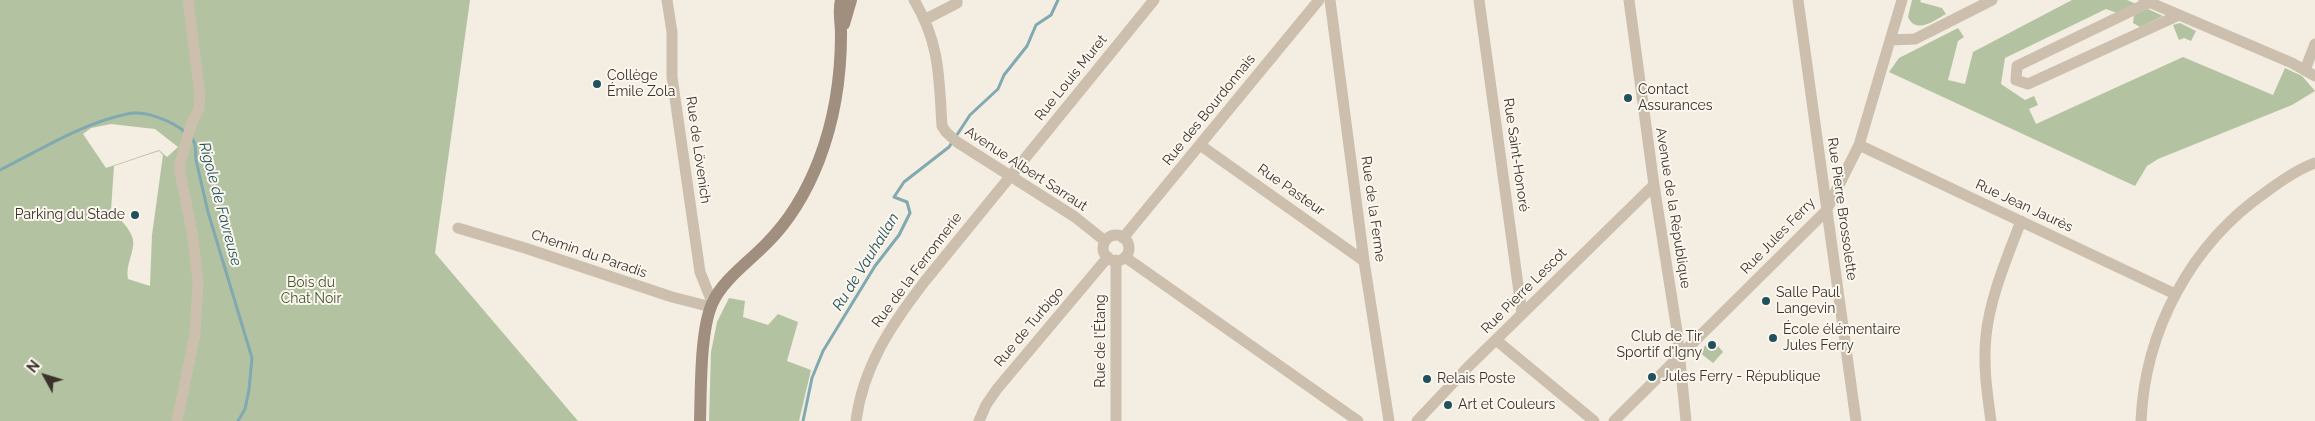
<!DOCTYPE html>
<meta charset="utf-8">
<style>
body{margin:0}
#map{position:relative;width:2315px;height:421px;overflow:hidden;background:#f4ede1;font-family:Raleway,sans-serif}
canvas{display:block}
.north{position:absolute;left:20px;top:351px;width:50px;height:50px;-webkit-text-stroke:4px #fbf6ee;paint-order:stroke;rotate:309deg;font-size:14px;font-weight:700;line-height:20px;text-align:center;color:#3a322b}
.north::after{content:'';display:block;margin:auto;width:18px;height:22px;background:#3a322b;clip-path:polygon(50% 0,100% 100%,50% 72%,0 100%)}
</style>
<div id="map">
<canvas width="2315" height="421"></canvas>
<div class="north">N</div>
</div>
<script>
const ctx = document.querySelector('canvas').getContext('2d');
ctx.lineJoin = 'round';
function paint(path, color) { ctx.fillStyle = color; ctx.fill(path, 'evenodd'); }
function trace(path, color, width, dash) { ctx.strokeStyle = color; ctx.lineWidth = width; ctx.lineCap = dash ? 'butt' : 'round'; ctx.setLineDash(dash || []); ctx.stroke(path); }
function label(font, color, halo, rows, align = 'center') {
  ctx.font = font + ' Raleway,sans-serif'; ctx.lineWidth = 4; ctx.setLineDash([]); ctx.textBaseline = 'middle'; ctx.strokeStyle = halo; ctx.fillStyle = color; for (const [text, x, y, turn = 0] of rows) {
    ctx.save(); ctx.translate(x, y); ctx.rotate((+turn || 0) * Math.PI / 180); ctx.textAlign = isNaN(turn) ? turn : align; if (halo) ctx.strokeText(text, 0, 0); ctx.fillText(text, 0, 0); ctx.restore();
  }
}
const green = new Path2D(`
 M 0,0 L 470,0 L 435,253 L 578,421 L 0,421 ZM 111,124 L 155,129 L 178,147 L 167,157 L 159,150 L 106,168 L 83,134 L 91,128 ZM 159,151 L 163,155 L 152,235 L 150,286 L 128,279 C 125,265 135,251 133,240 C 131,228 118,218 111,210 L 114,166 Z
 M 1912,0 L 1921,0 L 1920,2 L 1942,8 L 1946,14 C 1935,20 1916,35 1908,17 Z
 M 2072,0 L 2127,0 L 2136,4 L 2117,13 L 2106,9 L 2005,58 L 2001,84 L 2025,100 L 2034,96 L 2038,105 L 2029,109 L 2036,124 L 2183,57 L 2273,95 L 2285,68 L 2302,76 L 2315,91 L 2292,105 L 2158,159 L 2147,166 L 2135,186 L 1889,72 L 1899,58 L 1958,28 L 1964,37 L 1958,41 L 1948,80 L 1965,84 L 1973,52 Z
 M 2148,9 L 2163,16 L 2140,27 L 2133,23 L 2134,15 Z
 M 2180,23 L 2196,31 L 2191,41 L 2184,38 L 2179,40 L 2173,25 Z
 M 729,298 L 745,301 L 743,317 L 768,325 L 778,314 L 798,322 L 787,361 L 811,370 L 799,421 L 709,421 L 711,352 L 717,322 Z
 M 1712,339 L 1723,352 L 1713,363 L 1699,352 Z`);
const stream = new Path2D(`
 M 192,138 L 195,144 L 196,160 L 208,212 L 252,358 L 249,390 L 245,409 L 238,421
 M 0,170 C 40,150 83,123 127,114 C 145,110 172,121 185,132
 M 803,421 L 812,378 L 823,351 L 875,266 L 899,235 L 910,213 L 907,202 L 894,197 L 904,182 L 949,147 L 970,115 L 998,89 L 1004,75 L 1027,46 L 1036,25 L 1051,15 L 1058,0`);
const street = new Path2D(`
 M 667,0 L 672,32 L 672,77 L 700,272 L 712,302
 M 914,0 C 940,43 939,78 942,126 L 946,132 L 957,142 L 1075,217 L 1105,241
 M 1330,0 L 1364,261 L 1389,421
 M 1479,0 L 1522,314
 M 1629,0 L 1654,185 L 1677,331 L 1686,421
 M 1798,0 L 1856,421
 M 2144,0 L 2292,63 L 2315,76
 M 2150,2 L 2017,66 L 2016,80 L 2028,84 L 2179,15
 M 926,19 L 957,3 L 957,0
 M 1890,40 L 1915,39 L 1992,0
 M 2305,70 L 2315,44
 M 1200,145 L 1364,261
 M 1859,145 L 2175,294
 M 458,228 L 525,248 L 672,297 L 711,307
 M1103 248a13 13 0 1 1 26 0a13 13 0 1 1-26 0Z
 M 1123,238 L 1319,0
 M 1125,257 L 1358,421
 M 1116,260 L 1116,421
 M 1496,340 L 1594,421
 M 177,421 L 195,334 L 198,281 L 192,232 L 180,172 L 180,163 L 192,122 L 199,109 L 200,96 L 188,0
 M 856,421 C 863,366 892,324 925,281 L 1154,0
 M 979,421 L 986,405 L 997,389 L 1108,257
 M 1417,421 L 1469,366 L 1654,185
 M 1614,421 L 1826,211 L 1859,145 L 1902,0
 M 1991,421 C 1987,393 1983,365 1986,336 C 1990,297 2007,258 2021,221
 M 2141,421 C 2145,330 2191,244 2266,192 C 2281,181 2298,169 2315,163`);
const secondary = new Path2D(`
 M 844,24 L 851,0
 M 700,421 C 701,391 700,331 712,304 C 722,280 750,261 767,243 C 790,220 807,191 819,160 C 834,121 841,75 841,34 C 841,22 838,11 841,0`);
const markers = [
 [597,84,5,"#20515c"],
 [1628,98,5,"#20515c"],
 [135,215,5,"#20515c"],
 [1766,301,5,"#20515c"],
 [1773,338,5,"#20515c"],
 [1712,345,5,"#20515c"],
 [1652,377,5,"#20515c"],
 [1427,379,5,"#20515c"],
 [1448,405,5,"#20515c"]
];
const poiNames = [
 ["Collège",607,76],
 ["Émile Zola",607,92],
 ["Contact",1638,90],
 ["Assurances",1638,106],
 ["Parking du Stade",125,215,"right"],
 ["Salle Paul",1776,293],
 ["Langevin",1776,309],
 ["École élémentaire",1783,330],
 ["Jules Ferry",1783,346],
 ["Club de Tir",1702,337,"right"],
 ["Sportif d'Igny",1702,353,"right"],
 ["Jules Ferry - République",1662,377],
 ["Relais Poste",1437,379],
 ["Art et Couleurs",1458,405]
];
const streetNames = [
 ["Rue Louis Muret",1071,78,-51],
 ["Rue des Bourdonnais",1209,110,-51],
 ["Rue de Lövenich",698,150,82],
 ["Rue Saint-Honoré",1516,155,82],
 ["Avenue Albert Sarraut",1026,169,33],
 ["Rue Pasteur",1291,190,35],
 ["Rue Jean Jaurès",2024,206,25],
 ["Avenue de la République",1673,208,81],
 ["Rue de la Ferme",1373,209,82],
 ["Rue Pierre Brossolette",1842,209,82],
 ["Rue Jules Ferry",1778,236,-46],
 ["Chemin du Paradis",589,254,19],
 ["Rue de la Ferronnerie",917,270,-53],
 ["Rue Pierre Lescot",1524,291,-45],
 ["Rue de Turbigo",1029,327,-50],
 ["Rue de l'Étang",1101,341,-90]
];
const parkNames = [
 ["Bois du",311,283],
 ["Chat Noir",311,299]
];
const waterNames = [
 ["Rigole de Favreuse",220,204,75],
 ["Ru de Vauhallan",866,262,-58]
];
paint(green, '#b3c3a1');
trace(stream, '#80a9b1', 3);
trace(street, '#ccbfad', 11);
trace(secondary, '#a08e7e', 12);
for (const [x, y, r, color] of markers) { const dot = new Path2D(); dot.arc(x, y, r, 0, 2 * Math.PI); ctx.fillStyle = color; ctx.fill(dot); trace(dot, '#fbf6ee', 2); }
label('14px', '#3a322b', '#fbf6ee', poiNames, 'left');
label('14px', '#3a322b', '#fbf6ee', streetNames);
label('14px', '#44592f', '#fbf6ee', parkNames);
label('italic 15px', '#20515c', '#fbf6ee', waterNames);
</script>
